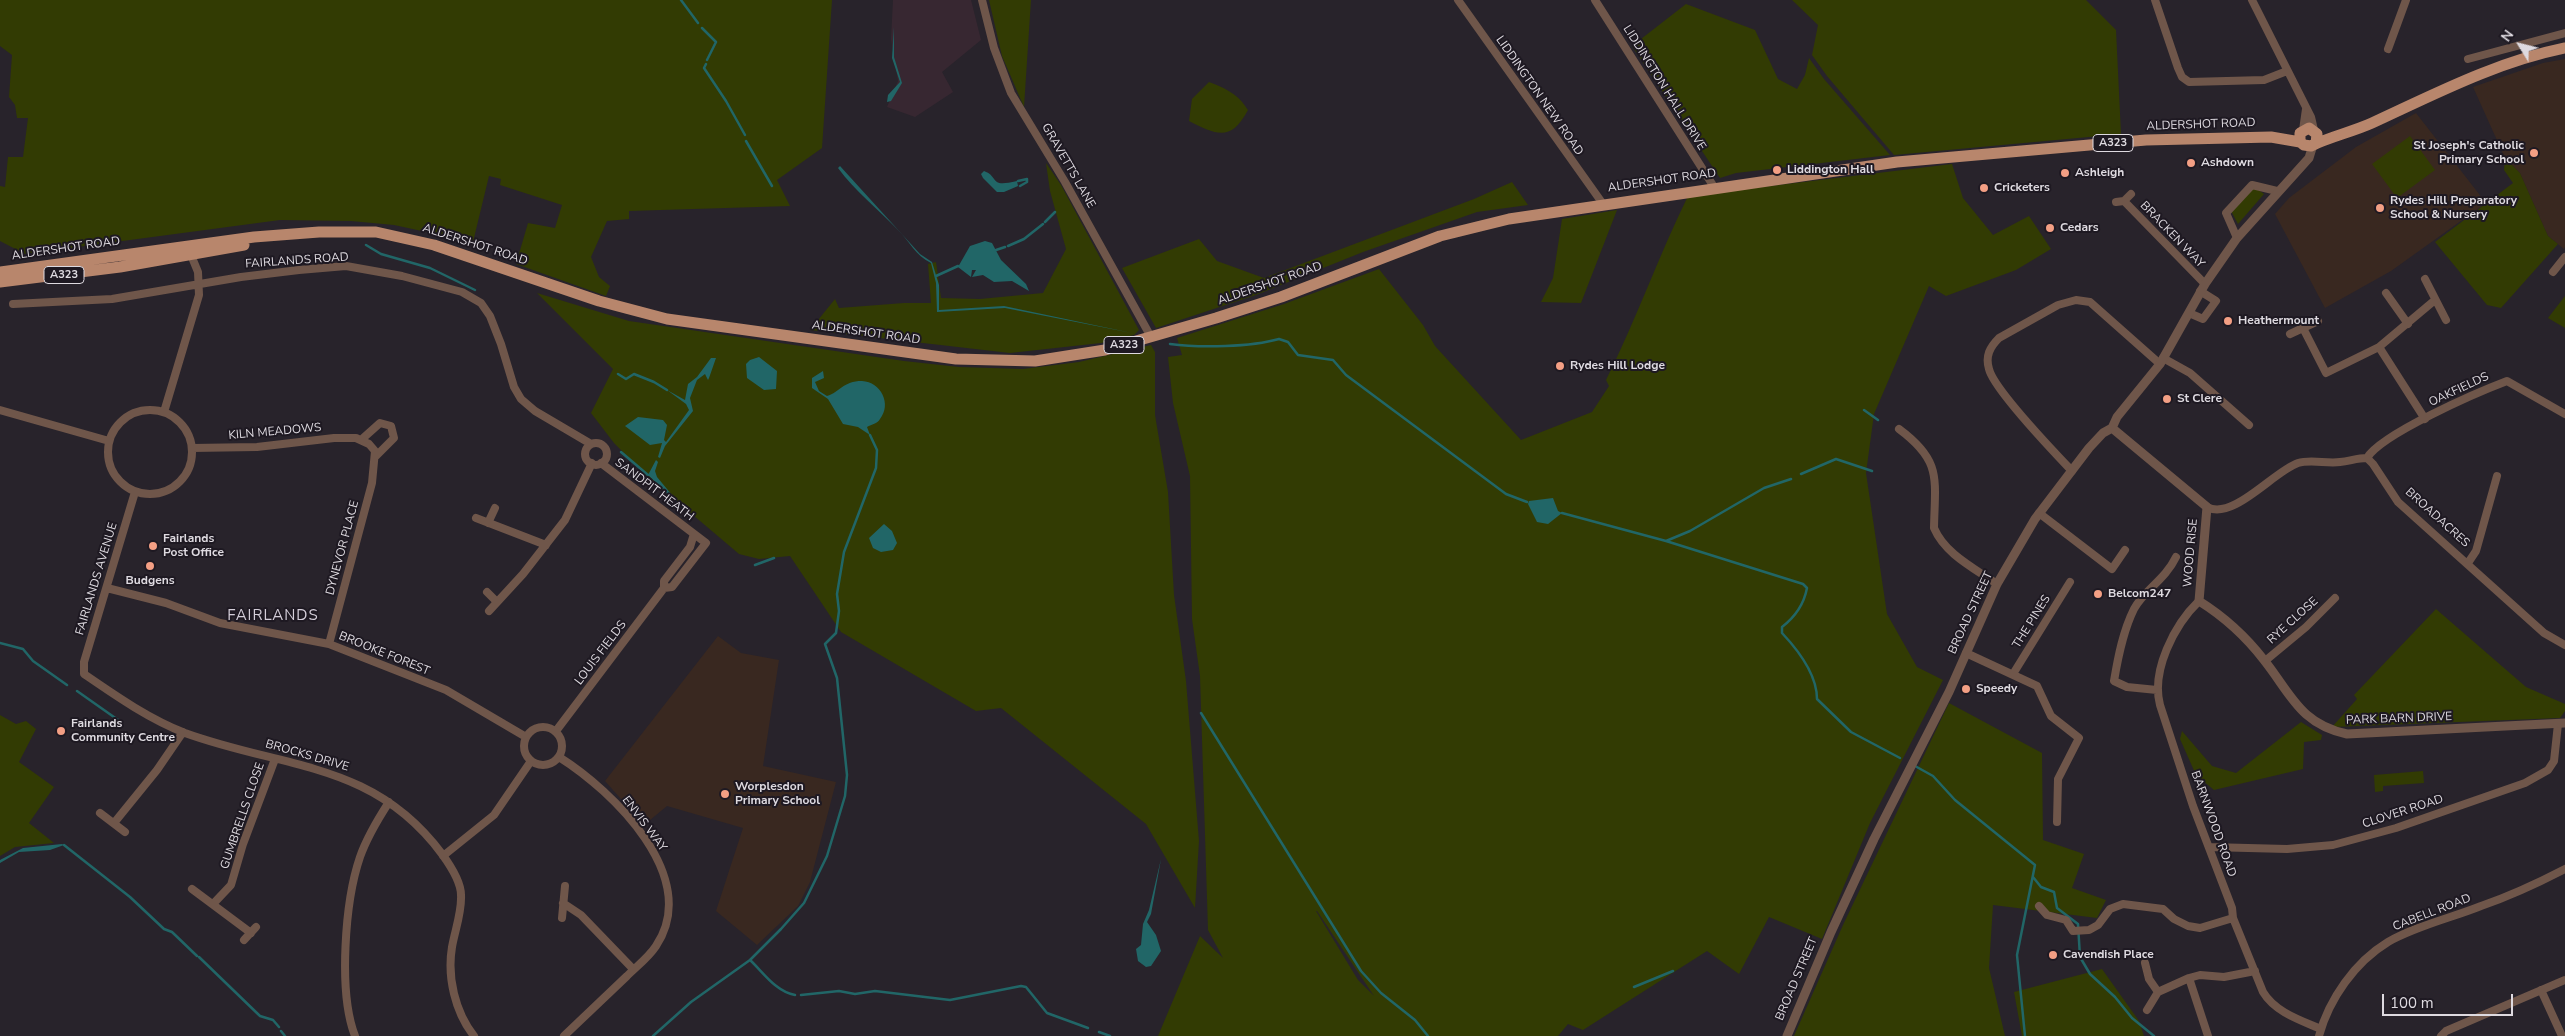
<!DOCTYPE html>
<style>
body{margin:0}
#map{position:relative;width:2565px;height:1036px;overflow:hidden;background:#28232b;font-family:"Nunito Sans",sans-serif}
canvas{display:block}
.north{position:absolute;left:2495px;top:20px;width:50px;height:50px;-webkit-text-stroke:4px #1e1922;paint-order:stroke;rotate:306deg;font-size:14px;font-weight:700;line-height:20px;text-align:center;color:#dedae0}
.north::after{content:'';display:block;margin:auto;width:18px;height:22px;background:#dedae0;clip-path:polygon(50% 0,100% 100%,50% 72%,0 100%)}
.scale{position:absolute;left:2382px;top:994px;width:131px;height:22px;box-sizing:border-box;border:2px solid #dedae0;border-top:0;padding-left:6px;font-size:15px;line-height:18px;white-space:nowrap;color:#dedae0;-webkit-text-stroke:4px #1e1922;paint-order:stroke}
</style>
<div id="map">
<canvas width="2565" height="1036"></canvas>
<div class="north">N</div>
<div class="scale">100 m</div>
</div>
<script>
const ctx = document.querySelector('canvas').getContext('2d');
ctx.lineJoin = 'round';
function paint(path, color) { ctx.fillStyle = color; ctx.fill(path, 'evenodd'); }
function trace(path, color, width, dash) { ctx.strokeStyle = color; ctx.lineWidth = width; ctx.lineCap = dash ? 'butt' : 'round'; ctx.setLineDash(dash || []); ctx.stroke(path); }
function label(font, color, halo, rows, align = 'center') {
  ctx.font = font + ' "Nunito Sans",sans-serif'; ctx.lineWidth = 4; ctx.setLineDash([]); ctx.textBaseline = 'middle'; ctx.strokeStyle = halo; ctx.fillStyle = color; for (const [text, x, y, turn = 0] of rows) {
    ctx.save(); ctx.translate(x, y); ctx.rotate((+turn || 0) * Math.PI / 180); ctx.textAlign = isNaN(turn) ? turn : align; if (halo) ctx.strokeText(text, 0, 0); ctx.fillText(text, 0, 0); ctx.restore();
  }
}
const industrial = new Path2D(`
 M 893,0 L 971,0 L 981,40 L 942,72 L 953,92 L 915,117 L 887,107 L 898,81 L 891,39 Z`);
const education = new Path2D(`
 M 2565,59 L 2565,247 L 2564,249 L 2548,236 L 2520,173 L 2505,158 L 2473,87 L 2543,63 Z
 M 2416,113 L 2486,203 L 2391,271 L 2325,308 L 2275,214 L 2289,198 L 2356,147 Z
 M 718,636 L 741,653 L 779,660 L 763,766 L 836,782 L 810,882 L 798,906 L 757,945 L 716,911 L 743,828 L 667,806 L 644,825 L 605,781 Z`);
const green = new Path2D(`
 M 0,0 L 832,0 L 822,148 L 777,180 L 790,206 L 629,211 L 629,219 L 607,221 L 591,257 L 599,277 L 610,286 L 606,296 L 516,264 L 528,223 L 555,228 L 562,205 L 500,185 L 501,179 L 489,176 L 473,242 L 394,225 L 351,221 L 280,220 L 25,254 L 0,241 L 0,186 L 5,187 L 8,157 L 23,157 L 28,118 L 17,118 L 15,105 L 9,97 L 12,55 L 0,46 Z
 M 989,0 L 1031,0 L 1024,107 L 1002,56 Z
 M 1792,0 L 2086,0 L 2116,30 L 2121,134 L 1894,155 L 1827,76 L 1812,55 L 1818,25 Z
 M 1686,4 L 1755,30 L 1778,79 L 1797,89 L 1805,75 L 1809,58 L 1824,79 L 1890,155 L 1736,173 L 1720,178 L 1632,46 Z
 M 1209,82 C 1227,89 1238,94 1248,110 C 1231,142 1217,135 1189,121 L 1192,99 Z
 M 2410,136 L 2435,170 L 2397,198 L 2372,164 Z
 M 2505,158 L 2520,173 L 2548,236 L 2558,244 L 2501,308 L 2487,305 L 2435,242 L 2513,183 L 2504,170 Z
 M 1046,163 L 1061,185 L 1139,330 L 1134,335 L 1101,343 L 1010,353 L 810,330 L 835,299 L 839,308 L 904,303 L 931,303 L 928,264 L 936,262 L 941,298 L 980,299 L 1043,293 L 1066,249 L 1050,191 Z
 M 1952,164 L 1963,198 L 1993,235 L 2029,216 L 2051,249 L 2016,270 L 1946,296 L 1929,286 L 1874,414 L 1866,473 L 1887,614 L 1917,667 L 1943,680 L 1870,823 L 1822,939 L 1769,917 L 1739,974 L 1707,951 L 1583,1030 L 1568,1024 L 1558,1036 L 1158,1036 L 1200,936 L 1223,958 L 1208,930 L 1200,676 L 1192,619 L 1190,476 L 1173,403 L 1168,357 L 1182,355 L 1177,338 L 1284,304 L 1379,269 L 1423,325 L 1435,346 L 1521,440 L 1592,412 L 1609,386 L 1606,380 C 1636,320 1658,257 1688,196 ZM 1316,911 L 1317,911 L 1374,996 L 1358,980 Z
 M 1512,182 L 1528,205 L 1477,212 L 1363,252 L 1256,295 L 1156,328 L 1122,268 L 1199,239 L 1217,261 L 1264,278 L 1474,199 Z
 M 2252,185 L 2264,194 L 2238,224 L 2230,209 Z
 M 1617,210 L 1581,303 L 1541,302 L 1553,278 L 1562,219 Z
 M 537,293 L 629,321 L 904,361 L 959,367 L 1023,369 L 1079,362 L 1151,345 L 1155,352 L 1155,415 L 1168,492 L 1174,595 L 1186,681 L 1199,841 L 1195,908 L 1146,824 L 1001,708 L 976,711 L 841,632 L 790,556 L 759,559 L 739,554 L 647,476 L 614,443 L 591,413 L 613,369 Z
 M 2565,296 L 2565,328 L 2548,318 Z
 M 2436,609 L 2526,687 L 2565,704 L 2565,711 L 2560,718 L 2332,727 L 2357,699 L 2354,695 Z
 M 1949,703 L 2042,753 L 2043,840 L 2084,854 L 2072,888 L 2106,900 L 2097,918 L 1993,905 L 1989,968 L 2005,1036 L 1794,1036 L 1843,925 Z
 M 0,715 L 16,724 L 26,721 L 36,729 L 19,762 L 54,787 L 29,823 L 54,843 L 15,847 L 0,856 Z
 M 2301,722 L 2322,735 L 2321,740 L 2304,742 L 2303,769 L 2214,790 L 2196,775 L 2180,739 L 2182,731 L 2212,766 L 2236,773 Z
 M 2423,771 L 2424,783 L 2383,786 L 2383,791 L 2375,792 L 2374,775 Z
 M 2102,969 L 2139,1021 L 2144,1036 L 2022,1036 L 2014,992 Z`);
const water = new Path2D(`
 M 894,27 L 894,57 L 902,83 L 891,101 L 887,102 L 888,95 L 900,82 L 892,58 Z
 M 840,166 L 920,254 L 932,262 L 939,285 L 939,310 L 1004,306 L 1132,333 L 1005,308 L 937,312 L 936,283 L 931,263 C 915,255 910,242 898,230 C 878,209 855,191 838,168 Z
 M 984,171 C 1000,177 988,188 1017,181 L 1018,186 L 1004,192 L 997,192 L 983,178 L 981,174 Z
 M 985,241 L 992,243 L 1001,260 L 1026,284 L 1029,291 L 1012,281 L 994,282 L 983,275 L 972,277 L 976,270 L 972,270 L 971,277 L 958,267 L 970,246 Z
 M 759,357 L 777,371 L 776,389 L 764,390 L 747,378 L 746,364 L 750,360 Z
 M 711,358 L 716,358 L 709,378 L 708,380 L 705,374 L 697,380 L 690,398 L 693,411 L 665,446 L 660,458 L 658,457 L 662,443 L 650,445 L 625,426 L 638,417 L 663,420 L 667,425 L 664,440 L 666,442 L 689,410 L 686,404 L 667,390 L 685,400 L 688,384 L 697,377 Z
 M 823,371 L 824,378 L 815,382 L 819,391 L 827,396 C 840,392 843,381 862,381 C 881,382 892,404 880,419 C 877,424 872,424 867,427 L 870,435 L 858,427 L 843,424 L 828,399 L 812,388 L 812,378 Z
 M 656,460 L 658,462 L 655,471 L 657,477 L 687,513 L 648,475 Z
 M 1553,498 L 1558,511 L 1562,513 L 1548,524 L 1537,522 L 1528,504 L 1529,501 Z
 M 884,524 L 892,531 L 897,543 L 893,550 L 881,552 L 873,548 L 869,538 Z
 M 62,844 L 64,845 L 50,850 L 19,852 L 0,863 L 0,860 L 23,848 Z
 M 1161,859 L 1151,914 L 1147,922 L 1156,935 L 1161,951 L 1151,966 L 1146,967 L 1138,961 L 1136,949 L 1141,945 L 1143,924 L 1149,910 Z`);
const stream = new Path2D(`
 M 681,0 L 698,23
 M 702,28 L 716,42 L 707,60
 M 706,64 L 704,68 L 726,101 L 745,135
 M 746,141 L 772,186
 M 1018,181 L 1027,179 L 1027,182 L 1020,186
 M 1045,222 L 1055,212
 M 366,245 L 381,254 L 430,268 L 475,290
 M 1008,246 L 1024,239 L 1043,224
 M 996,250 L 1005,247
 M 936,276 L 958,266
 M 1170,344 C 1200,348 1251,347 1279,339 L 1288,342 L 1298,355 L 1333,360 L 1346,375 L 1506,494 L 1527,502
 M 618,374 L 626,379 L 634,374 L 654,382 L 667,390
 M 1864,410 L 1878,420
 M 621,452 L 648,475
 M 1801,474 L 1836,459 L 1872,471
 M 1562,513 L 1666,541 L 1803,584 L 1807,588 C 1804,604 1795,617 1782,627 L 1782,633 C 1798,650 1817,675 1817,699 L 1851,732 L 1900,758
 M 1666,541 L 1690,531 L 1764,488 L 1791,479
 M 755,565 L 774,558
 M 0,643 L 23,649 L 33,661 L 67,685
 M 77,691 L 121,722
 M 1201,713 L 1361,971 L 1381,993 L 1415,1020 L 1428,1036
 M 1915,766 L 1933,776 L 1955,800 L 2035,865 L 2017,955 L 2025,1036
 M 64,845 L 130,897 L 164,929 L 172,932 L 197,956
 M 2033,877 L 2041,887 L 2054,892 L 2057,908 L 2078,924 L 2080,957 L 2090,974 L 2115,997 L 2132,1018 L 2154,1036
 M 199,957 L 260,1016 L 273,1020 L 279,1027
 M 750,960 C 763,972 776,992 795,995
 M 1634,987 L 1673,971
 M 801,995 L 839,991 L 855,994 L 875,991 L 950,1000 L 1021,986 L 1026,987 L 1047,1013 L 1088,1028
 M 281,1031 L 285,1036
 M 1099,1032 L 1110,1036
 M 653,1036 L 691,1002 L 750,960 L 781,929 L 804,903 L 827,856 L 845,796 L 847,775 L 837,678 L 825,644 L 836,633 L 839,611 L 837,594 L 844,552 L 876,468 L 877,450 L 870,435`);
const minor = new Path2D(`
 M 982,0 L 994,48 L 1011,93 L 1065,182 L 1151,337
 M 1458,0 L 1603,204
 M 1595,0 L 1714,187
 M 2155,0 L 2178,68 L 2182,77 L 2189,82 L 2264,80 L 2287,71
 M 2252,0 L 2311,117 L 2314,130
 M 2388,49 L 2406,0
 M 2468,59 L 2565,33
 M 2303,130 L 2306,109
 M 2124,201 L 2205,284
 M 2116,202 L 2124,201 L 2131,194
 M 2237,238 L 2226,213 L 2252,185 L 2277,191
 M 2553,272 L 2565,257
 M 2425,279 L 2446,320
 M 2386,293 L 2408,324
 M 13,304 L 112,299 L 241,277 L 299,270 L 346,266 L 402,276 L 462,292 L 481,303 L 490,316 L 501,344 L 514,387 L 521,399 L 535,411 L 591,444
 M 2189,313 L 2203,319 L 2216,301 L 2200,291
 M 2303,328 L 2326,373 L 2379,347 L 2435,300
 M 2290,334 L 2318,321
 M 2379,347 L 2425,419
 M 2163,358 L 2190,373 L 2249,425
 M 0,410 L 109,441
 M108 452a42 42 0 1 1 84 0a42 42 0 1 1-84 0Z
 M 164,412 L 199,295 L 198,272 L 191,255
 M 1899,429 C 1942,461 1935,478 1934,528 C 1945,554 1974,568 1997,584
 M 361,440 L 380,423 L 391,426 L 394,438 L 376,456
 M585 454a11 11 0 1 1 22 0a11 11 0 1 1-22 0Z
 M 192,448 L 257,447 L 334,438 L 356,438 L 369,444 L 375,451 L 372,483 L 329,644
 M 2367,458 C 2381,434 2478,392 2507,381 L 2565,414
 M 601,463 L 706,543 L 672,587 L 664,588
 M 2072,471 C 2055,453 1994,390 1989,369 C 1985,356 1990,347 1999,338 L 2058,305 L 2076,300 L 2090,302 L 2160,364
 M 135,492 L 84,662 L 84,674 C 116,696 149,719 185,733 C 284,769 373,761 442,854 C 450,865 461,881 461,895 C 462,912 455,930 452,947 C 447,977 455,1012 474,1036
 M 2207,507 C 2233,521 2274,471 2298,463 C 2311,459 2327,464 2340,462 C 2350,461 2357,458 2367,458 L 2373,464 L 2398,502 L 2544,633 L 2565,645
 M 2039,513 L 2112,569 L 2125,550
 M 476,518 L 546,545
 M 488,523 L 495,508
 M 2468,563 L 2476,551 L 2497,476
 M 107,588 L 166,603 L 220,623 L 329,644 L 446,690 L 526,737
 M 487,592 L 497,602
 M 2199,601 C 2174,625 2151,671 2160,705 L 2193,806 L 2232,908 L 2233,918 L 2263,992 C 2275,1012 2300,1020 2321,1029
 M 489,611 L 523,574 L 565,520 L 592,463
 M 1966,653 L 2037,686 L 2051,716 L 2079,738 L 2058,779 L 2057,822
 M 2265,661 L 2306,627 L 2335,598
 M 2013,674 L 2070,582
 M 2157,690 L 2127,687 L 2114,681 C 2118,657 2123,631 2134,609 C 2144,590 2165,580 2176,557
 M524 746a19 19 0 1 1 38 0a19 19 0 1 1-38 0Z
 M 556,731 L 664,588 L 664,581 L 690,547 L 694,534
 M 559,757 C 613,791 702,877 656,946 C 649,957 636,967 627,976 C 606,996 585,1016 564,1036
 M 100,813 L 125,832
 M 114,823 L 157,770 L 183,732
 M 2209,847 L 2287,849 L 2333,845 L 2396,828 L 2525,783 L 2548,770 L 2554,761 L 2558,724
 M 443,856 L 494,815 L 531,761
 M 192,889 L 251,933
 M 214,903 L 231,885 L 243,844 L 275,759
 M 563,903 L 581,915 L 633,969
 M 2039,906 L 2047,915 L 2066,920 L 2073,931 L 2089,930 L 2098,925 L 2110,909 L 2123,904 L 2163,909 L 2174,919 L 2188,926 L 2200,928 L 2233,918
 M 562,918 L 565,886
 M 244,940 L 256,927
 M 2145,963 L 2149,979 L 2158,992
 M 2189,978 L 2208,1036
 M 2541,990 L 2562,1036
 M 2147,1010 L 2158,992 L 2189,978 L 2200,975 L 2224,977 L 2255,971
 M 355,1036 C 338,992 345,901 360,857 C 367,837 378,819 389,802
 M 2319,1036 C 2329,999 2355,962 2388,942 C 2416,926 2451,918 2481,906 C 2510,896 2538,883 2565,869
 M 2441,1036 L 2446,1031 L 2565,980`);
const tertiary = new Path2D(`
 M 2112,428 L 2207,507 L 2199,601 C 2223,616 2247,638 2264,660 C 2291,694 2300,724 2347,734 L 2565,723
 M 1787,1036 L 1831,932 L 1874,839 L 1949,692 L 1997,584 L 2035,519 L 2089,448 L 2103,433 L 2112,428 L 2117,417 L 2160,364 L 2205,284 L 2237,238 L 2309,158 L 2313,145`);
const primary = new Path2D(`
 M 2300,142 L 2300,133 L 2309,128 L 2317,134 L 2316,143
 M 0,272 L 254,237 L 319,232 L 376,232 L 434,245 L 599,301 L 667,319 L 956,359 L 1035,361 L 1105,350 L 1216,318 L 1281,297 L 1440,236 L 1509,219 L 1897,162 L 2146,140 L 2271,137 L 2300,142 L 2304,145 L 2311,146 C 2329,137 2352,132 2372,123 C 2435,94 2496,62 2565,48
 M 0,282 L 120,267 L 244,245`);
const markers = [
 [2534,153,5,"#f39f84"],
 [2191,163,5,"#f39f84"],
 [1777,170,5,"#f39f84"],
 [2065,173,5,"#f39f84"],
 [1984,188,5,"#f39f84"],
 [2380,208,5,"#f39f84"],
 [2050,228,5,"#f39f84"],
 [2228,321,5,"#f39f84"],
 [1560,366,5,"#f39f84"],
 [2167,399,5,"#f39f84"],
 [153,546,5,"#f39f84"],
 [150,566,5,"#f39f84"],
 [2098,594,5,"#f39f84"],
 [1966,689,5,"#f39f84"],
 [61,731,5,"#f39f84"],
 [725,794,5,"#f39f84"],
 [2053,955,5,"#f39f84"]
];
const shields = [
 [2113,143,40],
 [64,275,40],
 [1124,345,40]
];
const shieldNames = [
 ["A323",2113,143],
 ["A323",64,275],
 ["A323",1124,345]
];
const streetNames = [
 ["LIDDINGTON HALL DRIVE",1664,88,58],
 ["LIDDINGTON NEW ROAD",1539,96,55],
 ["ALDERSHOT ROAD",2201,125,-2],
 ["GRAVETTS LANE",1068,166,60],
 ["ALDERSHOT ROAD",1662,181,-8],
 ["BRACKEN WAY",2172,235,46],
 ["ALDERSHOT ROAD",475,245,18],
 ["ALDERSHOT ROAD",66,249,-8],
 ["FAIRLANDS ROAD",297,261,-4],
 ["ALDERSHOT ROAD",1270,284,-19],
 ["ALDERSHOT ROAD",866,333,8],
 ["OAKFIELDS",2459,390,-25],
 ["KILN MEADOWS",275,432,-5],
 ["SANDPIT HEATH",654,490,37],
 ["BROADACRES",2437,518,42],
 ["DYNEVOR PLACE",343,548,-75],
 ["WOOD RISE",2191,553,-85],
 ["FAIRLANDS AVENUE",97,579,-73],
 ["BROAD STREET",1971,613,-65],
 ["RYE CLOSE",2293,621,-42],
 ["THE PINES",2032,622,-58],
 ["LOUIS FIELDS",601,653,-53],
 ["BROOKE FOREST",384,654,22],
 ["PARK BARN DRIVE",2399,719,-2],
 ["BROCKS DRIVE",307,756,16],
 ["CLOVER ROAD",2403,812,-18],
 ["GUMBRELLS CLOSE",243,816,-71],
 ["ENVIS WAY",644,824,53],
 ["BARNWOOD ROAD",2213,824,70],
 ["CABELL ROAD",2432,913,-21],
 ["BROAD STREET",1797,979,-67]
];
const poiNames = [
 ["St Joseph's Catholic",2524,146,"right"],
 ["Primary School",2524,160,"right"],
 ["Ashdown",2201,163],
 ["Liddington Hall",1787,170],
 ["Ashleigh",2075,173],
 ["Cricketers",1994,188],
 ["Rydes Hill Preparatory",2390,201],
 ["School & Nursery",2390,215],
 ["Cedars",2060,228],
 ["Heathermount",2238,321],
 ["Rydes Hill Lodge",1570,366],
 ["St Clere",2177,399],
 ["Fairlands",163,539],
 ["Post Office",163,553],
 ["Budgens",150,581,"center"],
 ["Belcom247",2108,594],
 ["Speedy",1976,689],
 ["Fairlands",71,724],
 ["Community Centre",71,738],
 ["Worplesdon",735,787],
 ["Primary School",735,801],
 ["Cavendish Place",2063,955]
];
const quarterNames = [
 ["FAIRLANDS",273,616]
];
paint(industrial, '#372731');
paint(education, '#392820');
paint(green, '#323b03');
paint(water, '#216667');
trace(stream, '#216667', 2.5);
trace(minor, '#6f564a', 8);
trace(tertiary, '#6f564a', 9);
trace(primary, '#b8866c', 11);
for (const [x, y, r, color] of markers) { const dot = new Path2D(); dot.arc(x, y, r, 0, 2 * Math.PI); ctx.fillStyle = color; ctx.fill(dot); trace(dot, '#1e1922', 2); }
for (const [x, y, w] of shields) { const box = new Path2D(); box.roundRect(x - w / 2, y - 8.5, w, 17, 4); ctx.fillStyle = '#1e1922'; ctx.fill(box); trace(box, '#dedae0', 1); }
label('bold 11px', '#dedae0', null, shieldNames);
label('12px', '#dedae0', '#1e1922', streetNames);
label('bold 12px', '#dedae0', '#1e1922', poiNames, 'left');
ctx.letterSpacing = '1px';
label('15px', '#d4ced9', '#1e1922', quarterNames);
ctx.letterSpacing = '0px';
</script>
